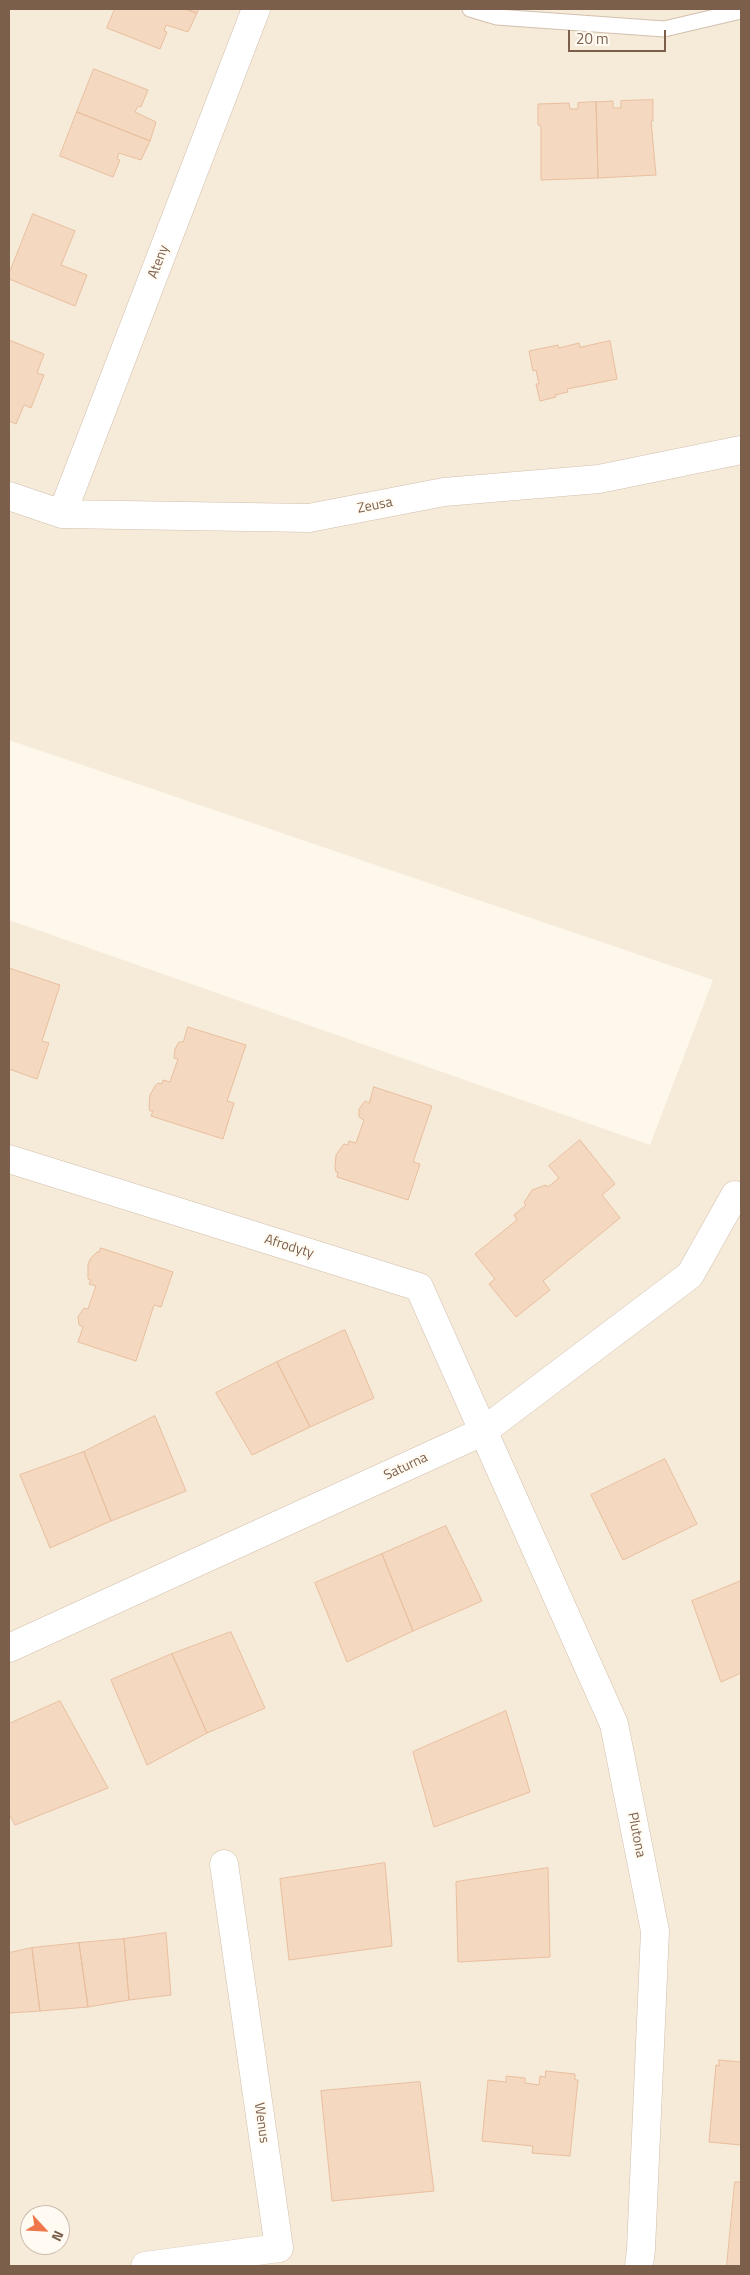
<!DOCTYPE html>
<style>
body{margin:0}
#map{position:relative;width:750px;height:2275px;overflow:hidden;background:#fef7eb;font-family:"Titillium Web",sans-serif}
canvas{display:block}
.frame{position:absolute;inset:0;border:10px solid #7c5f4b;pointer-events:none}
.north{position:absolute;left:20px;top:2205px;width:50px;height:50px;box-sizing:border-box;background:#fffbf2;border:1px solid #cbbdaf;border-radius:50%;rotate:115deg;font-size:14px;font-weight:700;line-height:20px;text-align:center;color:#7c5f4b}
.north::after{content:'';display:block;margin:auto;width:18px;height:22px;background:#ee7649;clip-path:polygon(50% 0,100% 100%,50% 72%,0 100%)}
.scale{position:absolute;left:568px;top:30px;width:98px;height:22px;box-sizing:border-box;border:2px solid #7c5f4b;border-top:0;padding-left:6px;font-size:15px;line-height:18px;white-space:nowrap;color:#7c5f4b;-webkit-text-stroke:4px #fffbf2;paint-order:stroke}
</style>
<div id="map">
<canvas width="750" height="2275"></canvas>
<div class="frame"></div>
<div class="north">N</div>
<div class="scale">20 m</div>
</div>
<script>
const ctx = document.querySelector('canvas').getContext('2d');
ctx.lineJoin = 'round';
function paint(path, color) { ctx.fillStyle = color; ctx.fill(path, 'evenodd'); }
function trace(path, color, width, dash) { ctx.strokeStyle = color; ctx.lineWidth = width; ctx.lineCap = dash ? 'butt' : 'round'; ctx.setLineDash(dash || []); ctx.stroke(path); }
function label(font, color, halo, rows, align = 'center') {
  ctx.font = font + ' "Titillium Web",sans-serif'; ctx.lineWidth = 4; ctx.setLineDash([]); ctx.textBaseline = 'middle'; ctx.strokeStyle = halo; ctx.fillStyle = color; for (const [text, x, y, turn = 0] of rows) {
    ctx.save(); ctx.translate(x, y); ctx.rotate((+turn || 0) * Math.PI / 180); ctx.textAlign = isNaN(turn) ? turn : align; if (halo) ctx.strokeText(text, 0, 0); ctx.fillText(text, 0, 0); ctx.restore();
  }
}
const residential = new Path2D(`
 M 9,9 L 741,9 L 741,2266 L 9,2266 L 9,920 L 650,1145 L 713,980 L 9,740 ZM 30,2215 L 60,2215 L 60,2245 L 30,2245 Z`);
const building = new Path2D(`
 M 115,9 L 186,9 L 197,13 L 188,32 L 166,25 L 164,31 L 167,32 L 160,49 L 107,28 Z
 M 186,9 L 197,9 L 198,10 L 197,13 Z
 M 94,69 L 148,90 L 141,107 L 138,106 L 135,112 L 156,122 L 150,141 L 77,112 Z
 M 653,100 L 653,121 L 651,121 L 656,175 L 598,178 L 596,102 L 613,101 L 613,108 L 621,108 L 621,101 Z
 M 596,102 L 598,178 L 541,180 L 541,126 L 538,125 L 538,104 L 569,103 L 570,109 L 578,109 L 578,103 Z
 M 77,112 L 150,141 L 141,160 L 119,153 L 117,159 L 120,160 L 113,177 L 60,156 Z
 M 33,214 L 75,231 L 61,265 L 87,275 L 75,306 L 9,279 L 9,274 Z
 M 9,340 L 44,354 L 37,373 L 44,375 L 31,408 L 24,405 L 16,424 L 9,421 Z
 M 610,341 L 617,379 L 567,389 L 568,392 L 555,395 L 556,397 L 540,401 L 536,384 L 539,384 L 536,370 L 533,371 L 529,351 L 558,345 L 559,348 L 579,343 L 580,347 Z
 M 9,968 L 60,985 L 42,1041 L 49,1043 L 37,1079 L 9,1069 Z
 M 188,1027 L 246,1045 L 227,1101 L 234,1103 L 223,1139 L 151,1116 L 153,1111 L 150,1111 L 149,1106 L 150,1095 L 155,1086 L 158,1083 L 162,1084 L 163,1080 L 170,1082 L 178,1059 L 174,1058 L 175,1049 L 179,1042 L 183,1042 Z
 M 374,1087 L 432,1106 L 413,1162 L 420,1164 L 408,1200 L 337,1177 L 338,1172 L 336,1172 L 335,1167 L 336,1155 L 344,1144 L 348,1145 L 349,1141 L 356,1143 L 364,1120 L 359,1117 L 359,1109 L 365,1101 L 369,1103 Z
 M 580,1140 L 615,1184 L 602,1195 L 620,1218 L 543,1281 L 550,1290 L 516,1317 L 489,1284 L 495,1279 L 475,1254 L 517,1220 L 514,1215 L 526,1205 L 524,1203 L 532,1190 L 546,1185 L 548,1187 L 559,1178 L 549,1166 Z
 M 101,1248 L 173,1272 L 161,1307 L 154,1305 L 136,1361 L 78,1342 L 83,1327 L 79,1325 L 78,1317 L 84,1308 L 88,1309 L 96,1286 L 89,1284 L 91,1280 L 88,1279 L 88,1264 L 91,1258 L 97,1252 L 99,1252 Z
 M 345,1330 L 374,1398 L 310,1427 L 277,1362 Z
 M 277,1362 L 310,1427 L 252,1455 L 216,1393 Z
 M 155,1416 L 186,1491 L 111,1521 L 84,1452 Z
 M 84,1452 L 111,1521 L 50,1548 L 20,1475 Z
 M 665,1459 L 697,1524 L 623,1560 L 591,1495 Z
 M 446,1526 L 482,1601 L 413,1631 L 382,1554 Z
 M 382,1554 L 413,1631 L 347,1662 L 315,1583 Z
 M 741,1581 L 741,1673 L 721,1682 L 692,1601 Z
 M 231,1632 L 265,1708 L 207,1733 L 172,1654 Z
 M 172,1654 L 207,1733 L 147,1765 L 111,1680 Z
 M 60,1701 L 108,1788 L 15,1825 L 9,1814 L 9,1724 Z
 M 506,1711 L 530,1792 L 434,1827 L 413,1752 Z
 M 385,1863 L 392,1946 L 289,1960 L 280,1879 Z
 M 548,1868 L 550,1957 L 458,1962 L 456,1882 Z
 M 166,1933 L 171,1995 L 129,2000 L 124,1939 Z
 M 124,1939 L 129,2000 L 88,2007 L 79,1943 Z
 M 79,1943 L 88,2007 L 40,2011 L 32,1948 Z
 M 32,1948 L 40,2011 L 9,2013 L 9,1953 Z
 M 719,2060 L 741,2062 L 741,2145 L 709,2142 L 716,2065 L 719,2066 Z
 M 546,2071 L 575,2074 L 575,2080 L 578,2080 L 570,2156 L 532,2153 L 533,2146 L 482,2141 L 488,2080 L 506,2082 L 506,2076 L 525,2078 L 525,2083 L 539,2085 L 540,2076 L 545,2077 Z
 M 420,2082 L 434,2191 L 332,2201 L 321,2091 Z
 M 735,2182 L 741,2182 L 741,2266 L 727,2266 Z`);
const service = new Path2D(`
 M 470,9 L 497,17 L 664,29 L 741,11`);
const minor = new Path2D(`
 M 9,496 L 62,514 L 309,518 L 444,492 L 599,479 L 741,450
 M 62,514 L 256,9
 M 9,1159 L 419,1287 L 614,1724 L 655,1931 L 641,2249 L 639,2266
 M 9,1648 L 482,1432 L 690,1275 L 735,1195
 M 145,2266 L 279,2248 L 224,1864`);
const streetNames = [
 ["Ateny",159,262,-69],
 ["Zeusa",375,506,-11],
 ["Afrodyty",289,1247,17],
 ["Saturna",406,1467,-25],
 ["Plutona",636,1835,79],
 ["Wenus",261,2123,82]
];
paint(residential, '#f6ead8');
paint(building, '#f5d8c0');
trace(building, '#e9bf9f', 1);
trace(service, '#d2c0ae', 17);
trace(minor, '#d2c0ae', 29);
trace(service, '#fff', 15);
trace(minor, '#fff', 28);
label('14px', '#7c5f4b', '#fffbf2', streetNames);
</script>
